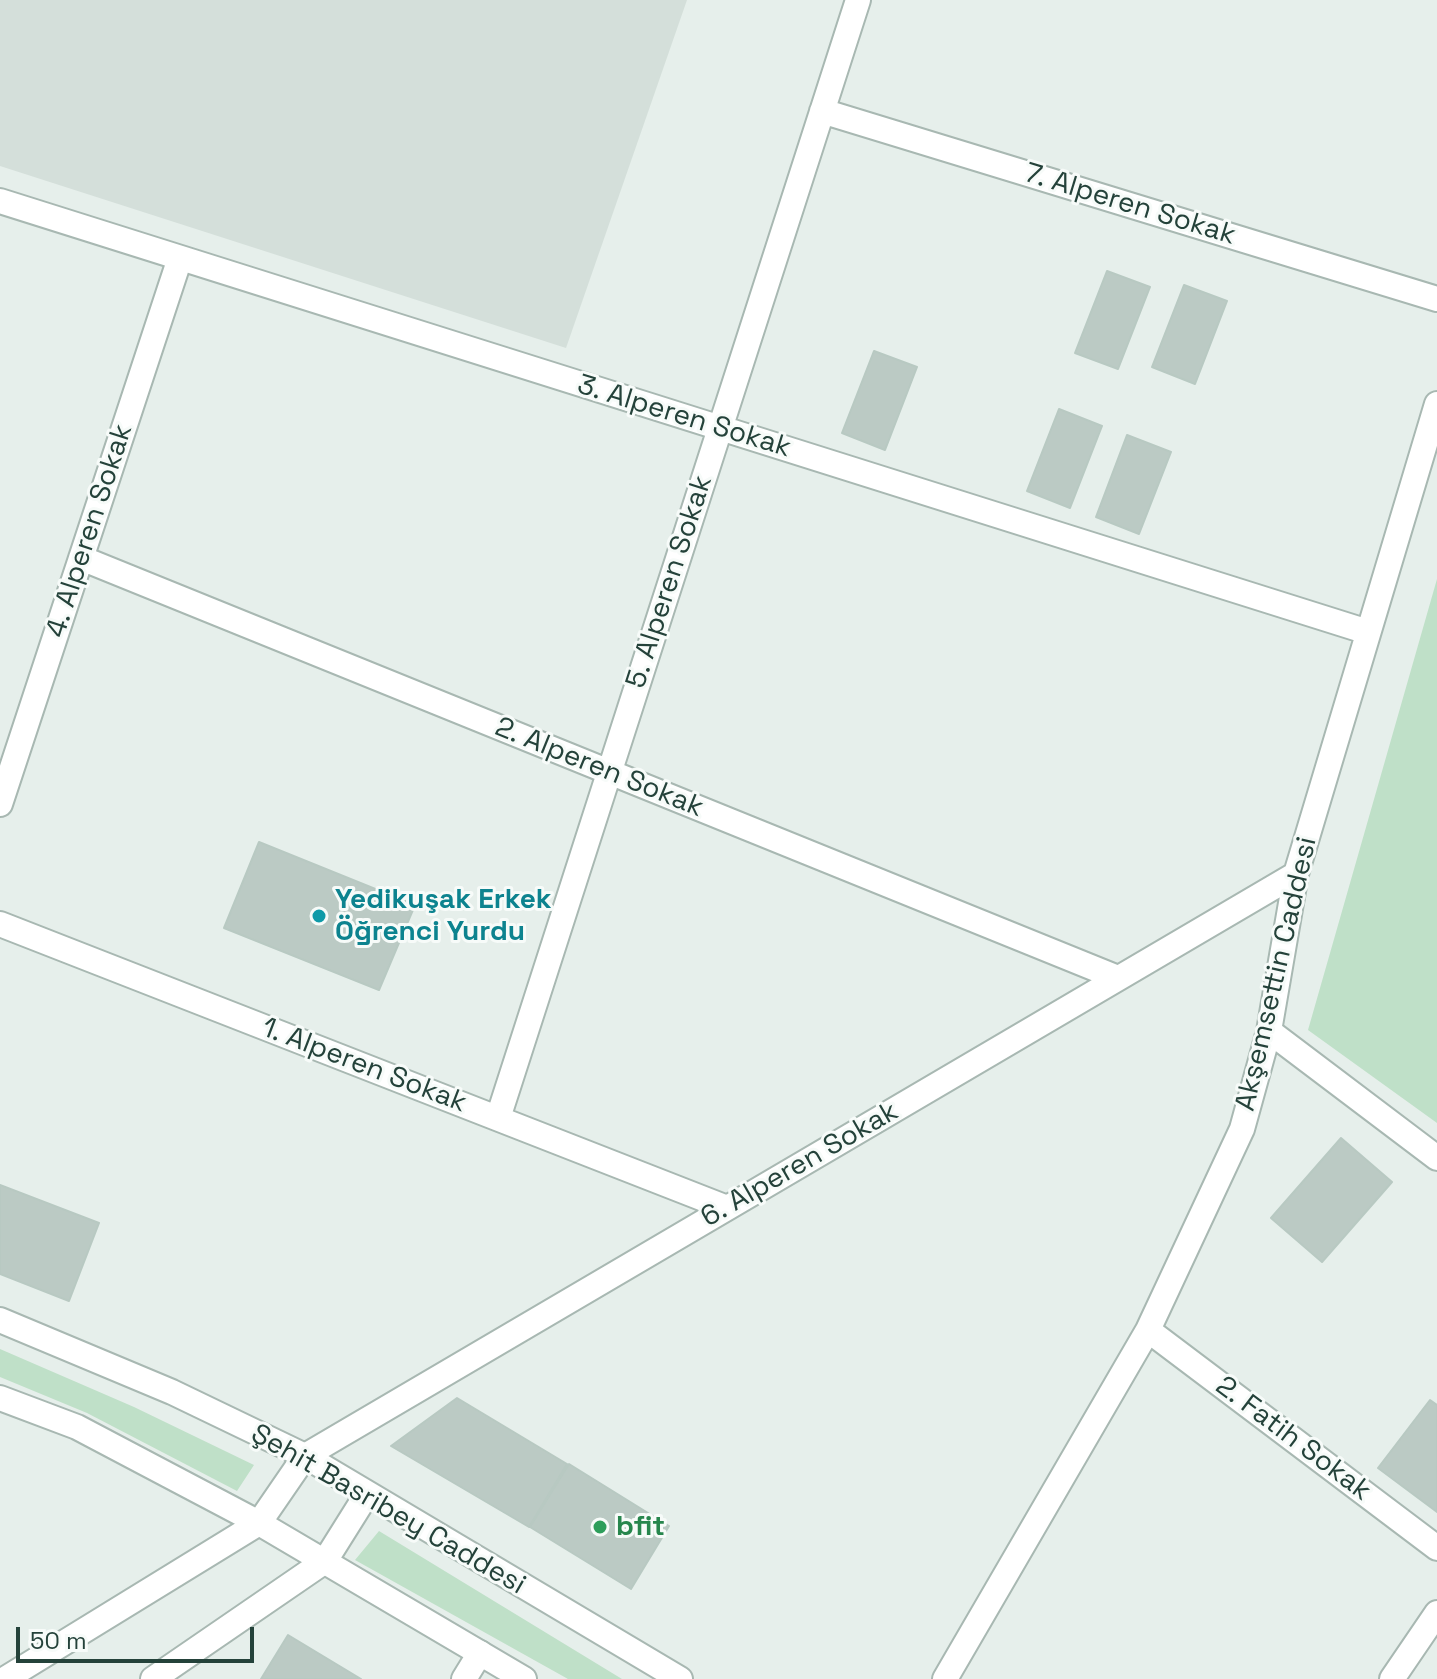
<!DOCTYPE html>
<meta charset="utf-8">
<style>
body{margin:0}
#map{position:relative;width:1437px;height:1679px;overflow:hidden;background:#e6efeb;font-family:"Space Grotesk",sans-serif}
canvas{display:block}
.scale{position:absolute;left:16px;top:1627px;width:238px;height:36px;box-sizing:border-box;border:4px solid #24423a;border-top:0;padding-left:10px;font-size:24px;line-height:28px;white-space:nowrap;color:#24423a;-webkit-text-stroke:6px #f7fbf9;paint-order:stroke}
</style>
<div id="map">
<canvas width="1437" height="1679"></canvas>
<div class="scale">50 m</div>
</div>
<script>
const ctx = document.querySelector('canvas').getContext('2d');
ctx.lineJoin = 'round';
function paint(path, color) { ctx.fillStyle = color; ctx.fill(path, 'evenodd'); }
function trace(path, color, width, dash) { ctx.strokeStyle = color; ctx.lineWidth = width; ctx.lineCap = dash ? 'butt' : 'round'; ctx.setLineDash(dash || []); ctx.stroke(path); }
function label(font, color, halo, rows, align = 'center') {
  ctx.font = font + ' "Space Grotesk",sans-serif'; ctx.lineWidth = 6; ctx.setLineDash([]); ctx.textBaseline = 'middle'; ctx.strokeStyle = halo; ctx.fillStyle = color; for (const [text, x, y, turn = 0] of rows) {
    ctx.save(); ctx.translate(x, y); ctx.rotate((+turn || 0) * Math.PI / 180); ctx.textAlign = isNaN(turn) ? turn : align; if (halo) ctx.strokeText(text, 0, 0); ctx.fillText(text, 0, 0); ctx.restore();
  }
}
const built = new Path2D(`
 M 0,0 L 687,0 L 566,348 L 0,166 Z`);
const green = new Path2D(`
 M 1437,579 L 1437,1123 L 1308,1030 Z
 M 0,1349 L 134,1407 L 254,1465 L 237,1491 L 87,1413 L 0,1377 Z
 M 379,1531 L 622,1679 L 568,1679 L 355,1560 Z`);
const building = new Path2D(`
 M 1107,271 L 1150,287 L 1118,369 L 1075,353 Z
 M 1184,285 L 1227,301 L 1195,384 L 1152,367 Z
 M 874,351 L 917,367 L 885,450 L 842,433 Z
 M 1059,409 L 1102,426 L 1070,508 L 1027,491 Z
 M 1127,435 L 1171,452 L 1139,534 L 1096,517 Z
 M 259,842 L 415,905 L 379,990 L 224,928 Z
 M 1341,1138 L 1392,1182 L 1322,1262 L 1271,1218 Z
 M 0,1185 L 99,1223 L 69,1301 L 0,1274 Z
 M 457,1398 L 567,1464 L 529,1527 L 391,1446 Z
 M 1430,1400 L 1437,1405 L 1437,1512 L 1378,1468 Z
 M 569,1464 L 669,1526 L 631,1589 L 530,1527 Z
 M 288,1635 L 361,1679 L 261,1679 Z`);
const minor = new Path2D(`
 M 822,111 L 1437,299
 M 0,201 L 1368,632
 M 81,558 L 1118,978
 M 0,804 L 180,258
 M 0,924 L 727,1208
 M 1269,1031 L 1437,1158
 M 498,1118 L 858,0
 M 1148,1330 L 1437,1548
 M 305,1456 L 1296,874
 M 5,1679 L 259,1523
 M 153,1679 L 325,1561
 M 464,1679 L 480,1653
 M 945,1679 L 1148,1330 L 1242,1129 L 1269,1031 L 1296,874 L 1437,404
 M 1392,1679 L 1437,1613`);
const tertiary = new Path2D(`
 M 0,1320 L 172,1392 L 305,1456 L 680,1679
 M 0,1398 L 77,1427 L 259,1523 L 524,1679
 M 259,1523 L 305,1456
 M 325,1561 L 367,1494`);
const markers = [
 [319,916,8,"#0f9aa8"],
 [600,1527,8,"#2e9e5b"]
];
const streetNames = [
 ["7. Alperen Sokak",1130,205,17],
 ["3. Alperen Sokak",684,417,17],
 ["4. Alperen Sokak",90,531,-72],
 ["5. Alperen Sokak",670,582,-72],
 ["2. Alperen Sokak",599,768,22],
 ["Akşemsettin Caddesi",1277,974,-77],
 ["1. Alperen Sokak",364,1066,21],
 ["6. Alperen Sokak",800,1165,-30],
 ["2. Fatih Sokak",1293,1439,37],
 ["Şehit Basribey Caddesi",388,1510,30]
];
const cultureNames = [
 ["Yedikuşak Erkek",335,900],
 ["Öğrenci Yurdu",335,932]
];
const leisureNames = [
 ["bfit",616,1527]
];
paint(built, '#d4dfda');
paint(green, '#bfe0c8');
paint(building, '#bbcac4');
trace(building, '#b8c9c2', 2);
trace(minor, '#a8b8b2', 28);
trace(tertiary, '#a8b8b2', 28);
trace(minor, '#fff', 24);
trace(tertiary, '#fff', 24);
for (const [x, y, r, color] of markers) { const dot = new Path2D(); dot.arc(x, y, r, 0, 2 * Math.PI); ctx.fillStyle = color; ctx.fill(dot); trace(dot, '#f7fbf9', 3); }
label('28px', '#24423a', '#f7fbf9', streetNames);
label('bold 28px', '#0d838f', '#f7fbf9', cultureNames, 'left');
label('bold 28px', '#27864d', '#f7fbf9', leisureNames, 'left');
</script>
